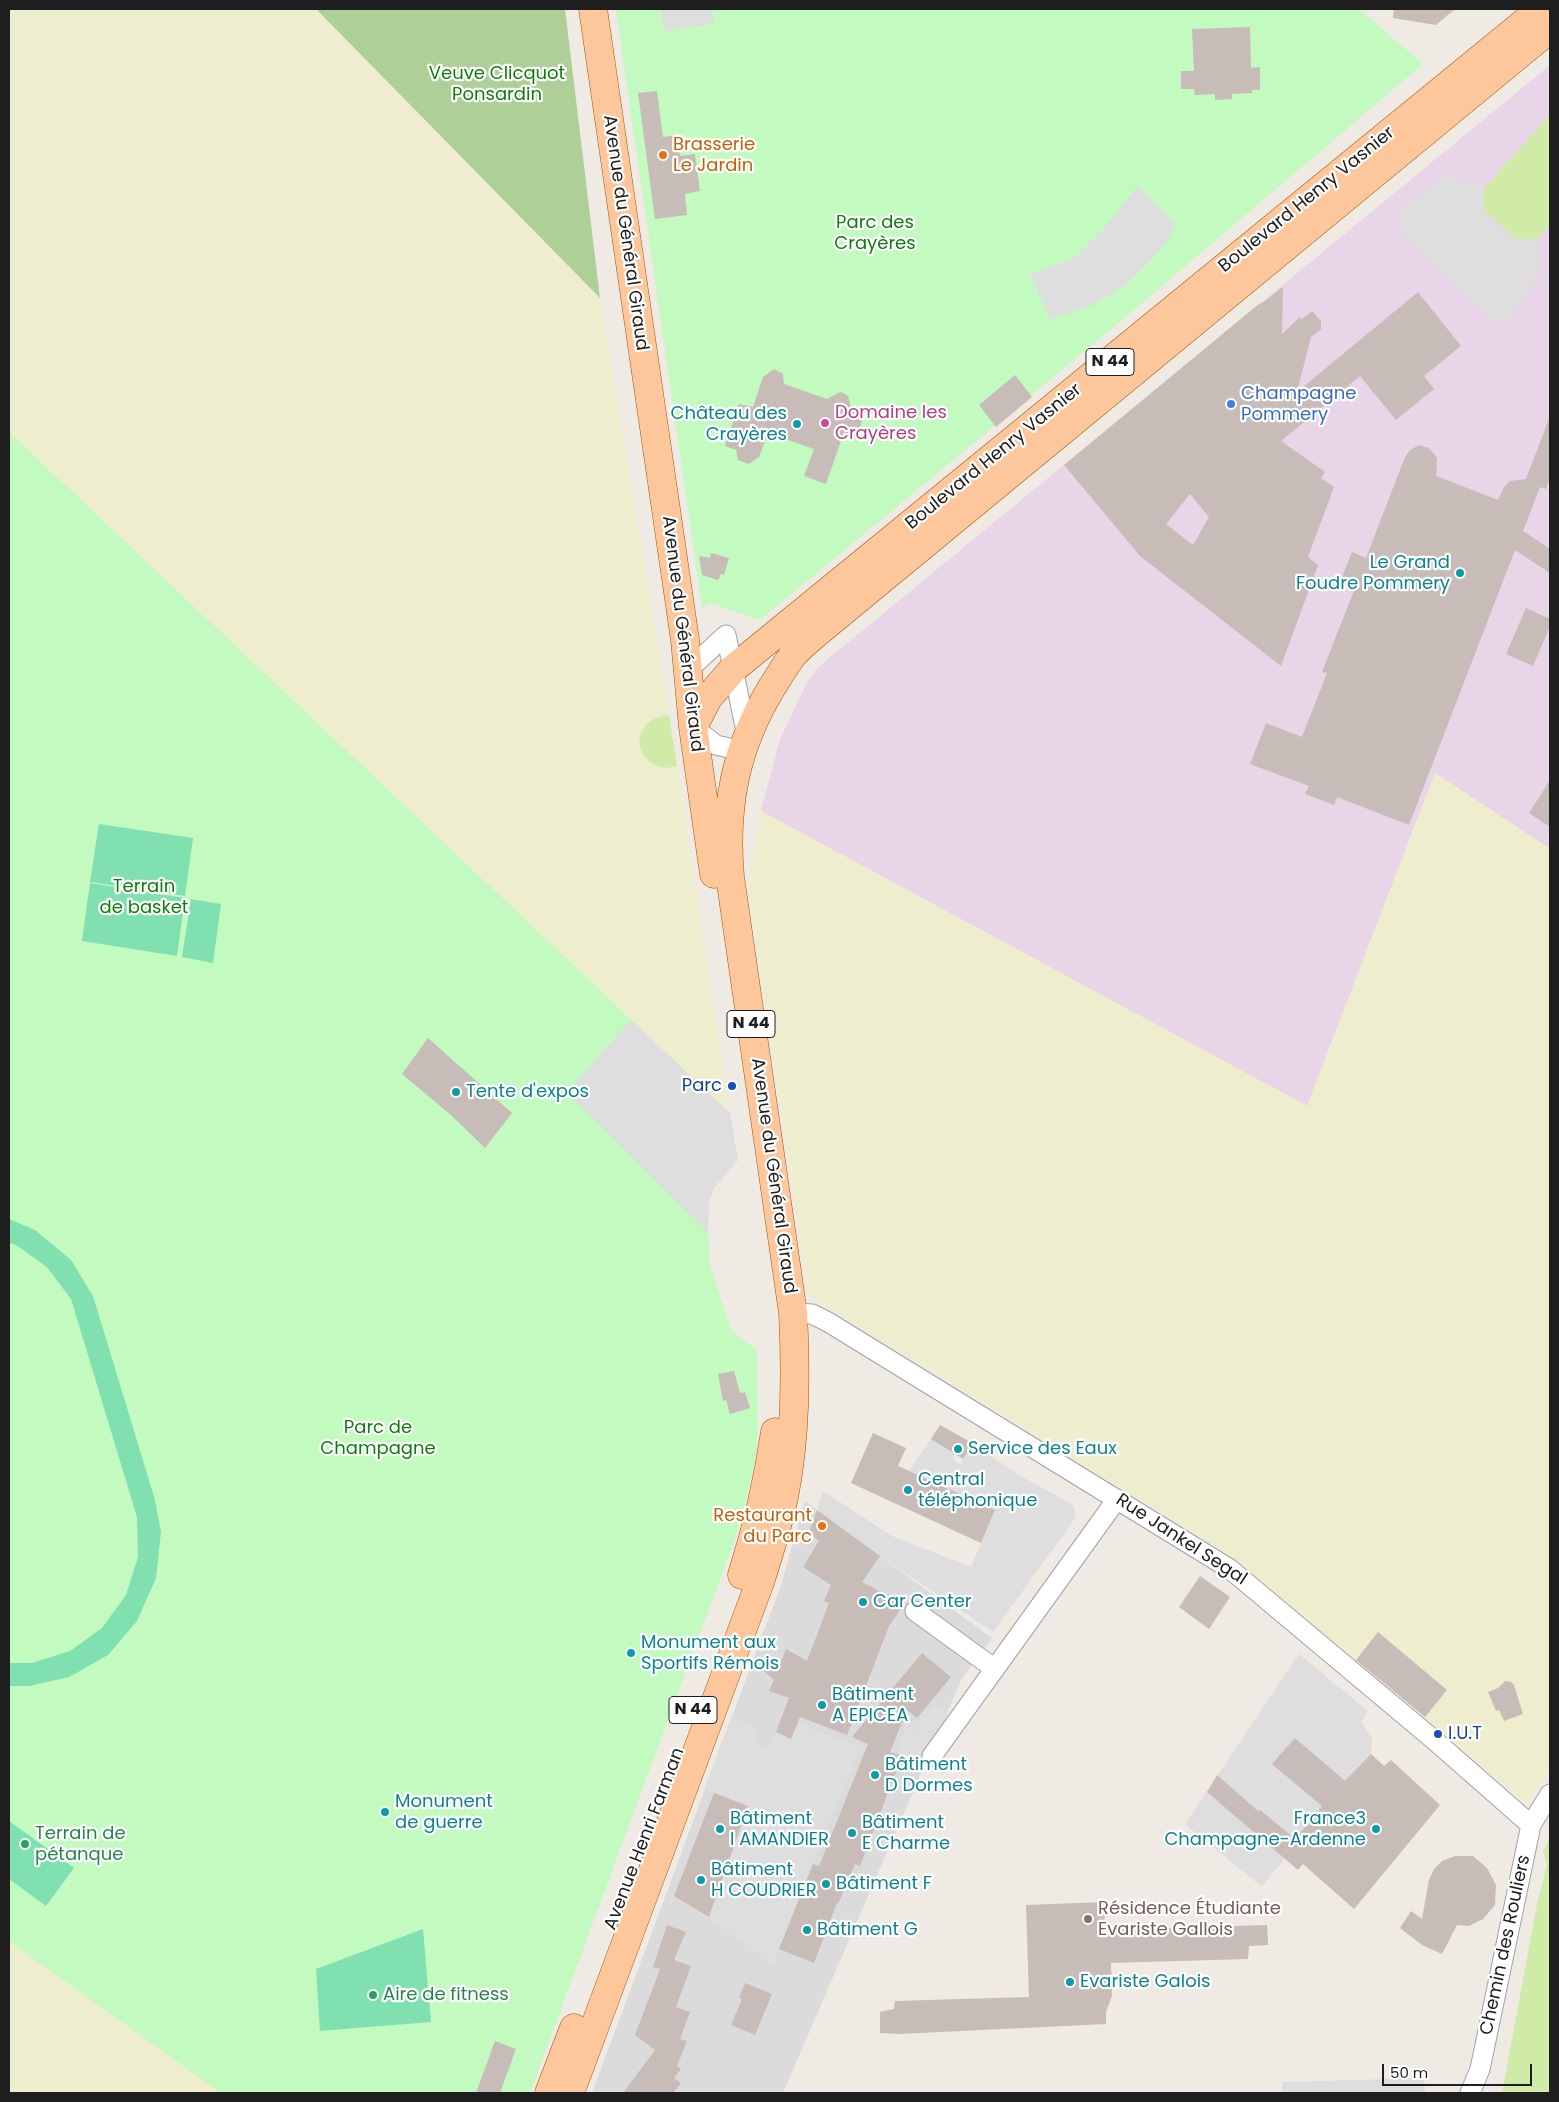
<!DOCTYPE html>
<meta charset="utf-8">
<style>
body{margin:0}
#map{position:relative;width:1559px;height:2102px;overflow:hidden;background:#efeae4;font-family:Poppins,sans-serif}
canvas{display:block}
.frame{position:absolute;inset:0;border:10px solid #1e1e1e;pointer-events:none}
.scale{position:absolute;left:1382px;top:2064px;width:150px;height:22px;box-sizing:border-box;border:2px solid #1e1e1e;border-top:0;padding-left:6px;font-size:15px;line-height:18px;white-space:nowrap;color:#1e1e1e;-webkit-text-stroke:4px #fff;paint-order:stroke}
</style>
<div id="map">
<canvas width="1559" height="2102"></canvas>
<div class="frame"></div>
<div class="scale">50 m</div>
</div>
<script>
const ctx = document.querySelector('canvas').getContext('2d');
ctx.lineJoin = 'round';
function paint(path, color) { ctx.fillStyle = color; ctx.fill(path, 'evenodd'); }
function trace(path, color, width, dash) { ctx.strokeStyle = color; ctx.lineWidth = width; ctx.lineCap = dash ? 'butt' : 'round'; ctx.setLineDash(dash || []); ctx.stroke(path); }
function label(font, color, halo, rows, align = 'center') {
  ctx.font = font + ' Poppins,sans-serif'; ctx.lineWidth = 4.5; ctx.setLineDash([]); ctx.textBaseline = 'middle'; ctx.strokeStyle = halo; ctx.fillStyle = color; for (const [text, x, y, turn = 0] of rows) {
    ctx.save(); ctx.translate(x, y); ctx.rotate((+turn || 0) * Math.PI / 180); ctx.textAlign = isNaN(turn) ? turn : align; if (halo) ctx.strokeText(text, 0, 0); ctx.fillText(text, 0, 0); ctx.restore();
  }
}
const residential = new Path2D(`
 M 805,1501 L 992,1638 L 962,1678 L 783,2093 L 592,2093 L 781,1585 Z`);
const industrial = new Path2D(`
 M 1550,65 L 1550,849 L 1435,773 L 1307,1106 L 761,811 L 780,739 L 808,681 L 817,668 Z`);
const farmland = new Path2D(`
 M 9,9 L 316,9 L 600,298 L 669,715 L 655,718 L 663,768 L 677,766 L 730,1113 L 9,432 Z
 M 1435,773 L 1550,849 L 1550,1769 L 1526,1802 L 1228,1554 L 809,1295 L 748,889 L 761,811 L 1307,1106 Z
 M 9,1938 L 221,2093 L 9,2093 Z`);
const grass = new Path2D(`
 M 1550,115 L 1550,225 L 1537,239 L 1516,239 L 1483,209 L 1484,188 Z
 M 669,715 L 677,766 C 671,767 666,769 661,767 C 637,760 631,732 654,719 C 658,717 664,716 669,715 Z
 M 1550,1838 L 1550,2093 L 1502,2093 L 1537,1904 L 1547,1865 L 1543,1851 Z`);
const forest = new Path2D(`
 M 316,9 L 565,9 L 600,298 Z`);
const park = new Path2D(`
 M 616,9 L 1359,9 L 1423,64 L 1116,325 L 760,620 L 710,603 L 702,608 Z
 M 9,432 L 730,1113 L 738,1160 L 714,1188 L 709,1201 L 708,1232 L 710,1264 L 730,1328 L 743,1340 L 757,1349 L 758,1430 L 755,1464 L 736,1536 L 530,2093 L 221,2093 L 9,1941 Z`);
const pitch = new Path2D(`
 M 99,824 L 193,838 L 185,896 L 90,882 Z
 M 90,883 L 185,898 L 177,956 L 82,941 Z
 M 191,899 L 221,904 L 213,963 L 182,957 Z
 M 9,1219 L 35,1230 L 71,1260 L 93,1296 L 155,1500 L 161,1532 L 156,1578 L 137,1621 L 108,1655 L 69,1677 L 29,1686 L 9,1686 L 9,1663 L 32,1663 L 70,1651 L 102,1628 L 126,1595 L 138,1557 L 137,1517 L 71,1299 L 47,1267 L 16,1245 L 9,1243 Z
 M 9,1821 L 74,1868 L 46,1906 L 9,1879 Z
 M 423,1929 L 431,2022 L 320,2031 L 316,1969 Z`);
const parking = new Path2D(`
 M 661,9 L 712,9 L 714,23 L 664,31 Z
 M 1446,176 L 1484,188 L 1483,209 L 1516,239 L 1537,239 L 1542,269 L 1507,323 L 1492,319 L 1400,232 L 1402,207 Z
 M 1138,185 L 1176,225 L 1163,247 L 1128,283 L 1095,304 L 1050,319 L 1030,274 L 1074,258 L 1104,229 Z
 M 631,1020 L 730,1113 L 738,1160 L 714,1188 L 709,1202 L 708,1232 L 566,1092 Z
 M 931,1439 L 955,1454 L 953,1459 L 960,1464 L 974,1444 L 1014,1472 L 1073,1505 L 1076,1517 L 993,1632 L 880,1556 L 817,1510 L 823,1491 L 892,1536 L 971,1567 L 995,1510 L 909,1471 Z
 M 1299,1654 L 1368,1711 L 1361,1722 L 1372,1738 L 1371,1754 L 1322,1806 L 1295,1839 L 1284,1859 L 1262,1887 L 1185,1824 Z
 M 935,1704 L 957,1722 L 928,1765 L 897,1752 L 906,1727 L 916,1731 L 919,1721 Z
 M 731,1718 L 759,1730 L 754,1743 L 768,1749 L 773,1736 L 778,1733 L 791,1738 L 797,1723 L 860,1748 L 773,1965 L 707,1916 L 748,1806 L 704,1789 Z
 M 1424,2078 L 1425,2093 L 1282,2093 L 1282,2082 Z`);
const building = new Path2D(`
 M 1394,9 L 1455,9 L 1436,25 L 1393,18 Z
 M 1250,27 L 1251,68 L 1260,67 L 1260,90 L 1252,90 L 1252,93 L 1232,94 L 1232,99 L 1215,100 L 1215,94 L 1195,95 L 1194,89 L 1181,89 L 1181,71 L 1194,71 L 1192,29 Z
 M 657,91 L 663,137 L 677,135 L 680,156 L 695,154 L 700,191 L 685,194 L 687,215 L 655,219 L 638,93 Z
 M 1283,287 L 1282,334 L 1300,317 L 1302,319 L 1312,311 L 1321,321 L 1321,329 L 1311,337 L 1297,392 L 1418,292 L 1461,346 L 1424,376 L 1434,389 L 1396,420 L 1360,376 L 1281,441 L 1325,472 L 1321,478 L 1334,487 L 1308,557 L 1318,565 L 1281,666 L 1140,556 L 1064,465 L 1260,303 L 1261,304 ZM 1190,494 L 1209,517 L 1193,545 L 1166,524 Z
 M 774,369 L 783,374 L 784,384 L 827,399 L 838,393 L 842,392 L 848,396 L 851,408 L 865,412 L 856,439 L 844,432 L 826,484 L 804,476 L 814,449 L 768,433 L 759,457 L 749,464 L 738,460 L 736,450 L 725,446 L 739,404 L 753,407 L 763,377 Z
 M 1015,375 L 1032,397 L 996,427 L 979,405 Z
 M 1549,419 L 1550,477 L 1546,489 L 1540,487 L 1523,531 L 1550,549 L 1550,573 L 1515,550 L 1409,825 L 1337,797 L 1334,805 L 1305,794 L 1309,786 L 1250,764 L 1266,723 L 1302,737 L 1327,673 L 1322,672 L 1355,588 L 1340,582 L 1352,552 L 1366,558 L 1405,457 L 1410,450 L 1419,445 L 1429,448 L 1437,458 L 1436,476 L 1498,500 L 1504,487 L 1510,481 L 1526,479 Z
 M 711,553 L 729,558 L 724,575 L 721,574 L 718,580 L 702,575 L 699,556 L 710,558 Z
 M 1526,608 L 1550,619 L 1550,626 L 1533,666 L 1506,654 Z
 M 1550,780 L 1550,827 L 1529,813 Z
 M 428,1038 L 512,1113 L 485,1148 L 452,1116 L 402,1074 Z
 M 734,1371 L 740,1393 L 745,1392 L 750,1408 L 730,1414 L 726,1400 L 723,1401 L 718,1374 Z
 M 940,1425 L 974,1444 L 963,1459 L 931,1439 Z
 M 873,1433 L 906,1448 L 898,1466 L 995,1510 L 981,1543 L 851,1483 Z
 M 817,1510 L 880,1556 L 862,1582 L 904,1604 L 889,1626 L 847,1735 L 800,1717 L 791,1739 L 776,1732 L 789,1698 L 769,1691 L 774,1680 L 764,1671 L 778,1670 L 786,1649 L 807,1661 L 829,1603 L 824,1601 L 831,1585 L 803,1567 L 819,1541 L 809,1533 Z
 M 1200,1576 L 1230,1597 L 1209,1629 L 1179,1607 Z
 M 1378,1632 L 1447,1690 L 1425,1717 L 1356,1660 Z
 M 922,1653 L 951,1677 L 917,1718 L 907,1710 L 890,1752 L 902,1756 L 860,1866 L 855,1864 L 838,1904 L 837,1903 L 814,1963 L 779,1949 L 813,1864 L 819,1866 L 868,1744 L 852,1737 Z
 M 1505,1681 L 1511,1682 L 1514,1685 L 1523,1714 L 1504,1721 L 1499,1710 L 1496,1711 L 1488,1692 L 1498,1688 Z
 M 1295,1738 L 1345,1781 L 1371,1754 L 1384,1766 L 1391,1760 L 1440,1805 L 1354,1909 L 1303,1864 L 1298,1870 L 1207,1792 L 1217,1775 L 1259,1812 L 1260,1810 L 1295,1839 L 1322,1806 L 1272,1764 Z
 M 714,1793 L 748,1806 L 709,1917 L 674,1896 Z
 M 1455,1856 L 1473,1856 L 1487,1868 L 1496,1885 L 1495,1905 L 1483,1919 L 1469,1926 L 1457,1925 L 1442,1954 L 1422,1945 L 1400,1928 L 1411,1911 L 1422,1919 L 1429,1880 L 1434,1869 L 1442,1861 Z
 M 1104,1902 L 1105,1930 L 1267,1925 L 1268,1945 L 1249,1946 L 1248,1959 L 1111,1963 L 1112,1996 L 1106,2012 L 1106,2024 L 899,2034 L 880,2033 L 880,2012 L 894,2009 L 895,2001 L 1029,1997 L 1026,1905 Z
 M 667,1925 L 686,1932 L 674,1960 L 691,1966 L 676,2007 L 690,2012 L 680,2039 L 687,2041 L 677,2066 L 681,2069 L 674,2078 L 681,2083 L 673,2093 L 623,2093 L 655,2050 L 635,2035 L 660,1969 L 653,1967 Z
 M 745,1983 L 772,1994 L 755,2035 L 731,2025 L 742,1999 L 739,1998 Z
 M 495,2041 L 516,2049 L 500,2093 L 476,2093 Z`);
const street = new Path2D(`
 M 726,635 L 747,736
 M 688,670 L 726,635
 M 693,727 L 716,745 L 742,751
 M 793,1313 L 812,1314 L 828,1322 L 1230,1569 L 1434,1740 L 1531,1825
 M 915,1611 L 995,1669
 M 932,1756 L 1117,1499
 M 1470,2093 L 1480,2069 L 1531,1825 L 1550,1794`);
const primary = new Path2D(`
 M 593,9 L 685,640 L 693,727 L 714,874
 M 693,727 L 708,698 L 733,669 L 1541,9
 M 742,1575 C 757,1528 768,1480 775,1432
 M 549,2093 L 574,2028
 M 570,2093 L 760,1582 C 769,1554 778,1526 784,1497 C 796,1437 796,1374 793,1313 L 730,877 C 724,807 735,748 772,687 C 779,677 785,665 793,655 C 800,647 810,639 818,632 L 1550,29`);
const markers = [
 [663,155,5,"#e8710a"],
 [1231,404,5,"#3f7fe0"],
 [825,423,5,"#d1479c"],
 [797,424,5,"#0f9aa8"],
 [1460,573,5,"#0f9aa8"],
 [732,1086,5,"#1a4fb4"],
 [456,1092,5,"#0f9aa8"],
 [958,1449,5,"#0f9aa8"],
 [908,1490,5,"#0f9aa8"],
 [822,1526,5,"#e8710a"],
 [863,1602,5,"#0f9aa8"],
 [631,1653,5,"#0f9aa8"],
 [822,1705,5,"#0f9aa8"],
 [1438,1734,5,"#1a4fb4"],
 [875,1775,5,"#0f9aa8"],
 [385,1812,5,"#0f9aa8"],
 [720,1829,5,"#0f9aa8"],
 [1376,1829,5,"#0f9aa8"],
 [852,1833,5,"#0f9aa8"],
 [25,1844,5,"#2e9e5b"],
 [701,1880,5,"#0f9aa8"],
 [826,1884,5,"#0f9aa8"],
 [1088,1919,5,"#8d6e63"],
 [807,1930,5,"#0f9aa8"],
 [1070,1982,5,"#0f9aa8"],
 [373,1995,5,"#2e9e5b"]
];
const shields = [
 [1110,362,48],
 [751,1024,48],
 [693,1710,48]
];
const shieldNames = [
 ["N 44",1110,362],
 ["N 44",751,1024],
 ["N 44",693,1710]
];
const parkNames = [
 ["Veuve Clicquot",497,74],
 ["Ponsardin",497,95],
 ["Parc des",875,223],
 ["Crayères",875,244],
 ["Terrain",144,887],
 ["de basket",144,908],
 ["Parc de",378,1428],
 ["Champagne",378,1449]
];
const foodNames = [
 ["Brasserie",673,145],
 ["Le Jardin",673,166],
 ["Restaurant",812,1516,"right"],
 ["du Parc",812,1537,"right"]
];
const streetNames = [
 ["Boulevard Henry Vasnier",1307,200,-39],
 ["Avenue du Général Giraud",625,233,82],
 ["Boulevard Henry Vasnier",994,457,-39],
 ["Avenue du Général Giraud",682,634,83],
 ["Avenue du Général Giraud",773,1176,82],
 ["Rue Jankel Segal",1181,1540,33],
 ["Avenue Henri Farman",645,1839,-69],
 ["Chemin des Rouliers",1506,1945,-78]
];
const shopNames = [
 ["Champagne",1241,394],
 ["Pommery",1241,415]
];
const hotelNames = [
 ["Domaine les",835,413],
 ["Crayères",835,434]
];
const cultureNames = [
 ["Château des",787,414,"right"],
 ["Crayères",787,435,"right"],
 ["Le Grand",1450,563,"right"],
 ["Foudre Pommery",1450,584,"right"],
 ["Tente d'expos",466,1092],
 ["Service des Eaux",968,1449],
 ["Central",918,1480],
 ["téléphonique",918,1501],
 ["Car Center",873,1602],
 ["Monument aux",641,1643],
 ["Sportifs Rémois",641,1664],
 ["Bâtiment",832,1695],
 ["A EPICEA",832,1716],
 ["Bâtiment",885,1765],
 ["D Dormes",885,1786],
 ["Monument",395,1802],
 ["de guerre",395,1823],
 ["Bâtiment",730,1819],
 ["I AMANDIER",730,1840],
 ["France3",1366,1819,"right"],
 ["Champagne-Ardenne",1366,1840,"right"],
 ["Bâtiment",862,1823],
 ["E Charme",862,1844],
 ["Bâtiment",711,1870],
 ["H COUDRIER",711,1891],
 ["Bâtiment F",836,1884],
 ["Bâtiment G",817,1930],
 ["Evariste Galois",1080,1982]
];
const transitNames = [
 ["Parc",722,1086],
 ["I.U.T",1448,1734,"left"]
];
const leisureNames = [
 ["Terrain de",35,1834],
 ["pétanque",35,1855],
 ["Aire de fitness",383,1995]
];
const educationNames = [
 ["Résidence Étudiante",1098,1909],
 ["Evariste Gallois",1098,1930]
];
paint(residential, '#dcdbdb');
paint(industrial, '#e8d5e7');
paint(farmland, '#eeedce');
paint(grass, '#d0eaa8');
paint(forest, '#aecf98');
paint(park, '#c2fac0');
paint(pitch, '#80e0b0');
paint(parking, '#dedede');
paint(building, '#c7bcb7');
trace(street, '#a2a2a2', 21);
trace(primary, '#985400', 29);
trace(street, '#fff', 19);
trace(primary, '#fdc79b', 28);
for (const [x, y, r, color] of markers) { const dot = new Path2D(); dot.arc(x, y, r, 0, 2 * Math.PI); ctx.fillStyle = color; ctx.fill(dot); trace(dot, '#fff', 2); }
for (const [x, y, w] of shields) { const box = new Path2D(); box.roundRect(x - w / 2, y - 13.5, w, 27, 4); ctx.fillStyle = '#fff'; ctx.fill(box); trace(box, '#1e1e1e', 1); }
label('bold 16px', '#1e1e1e', null, shieldNames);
label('18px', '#0d7e0a', '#fff', parkNames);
label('18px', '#c56008', '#fff', foodNames, 'left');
label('18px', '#1e1e1e', '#fff', streetNames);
label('18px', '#366cbe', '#fff', shopNames, 'left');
label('18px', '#b23c85', '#fff', hotelNames, 'left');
label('18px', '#0d838f', '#fff', cultureNames, 'left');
label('18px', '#164399', '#fff', transitNames, 'right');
label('18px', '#27864d', '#fff', leisureNames, 'left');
label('18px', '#785e54', '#fff', educationNames, 'left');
</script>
